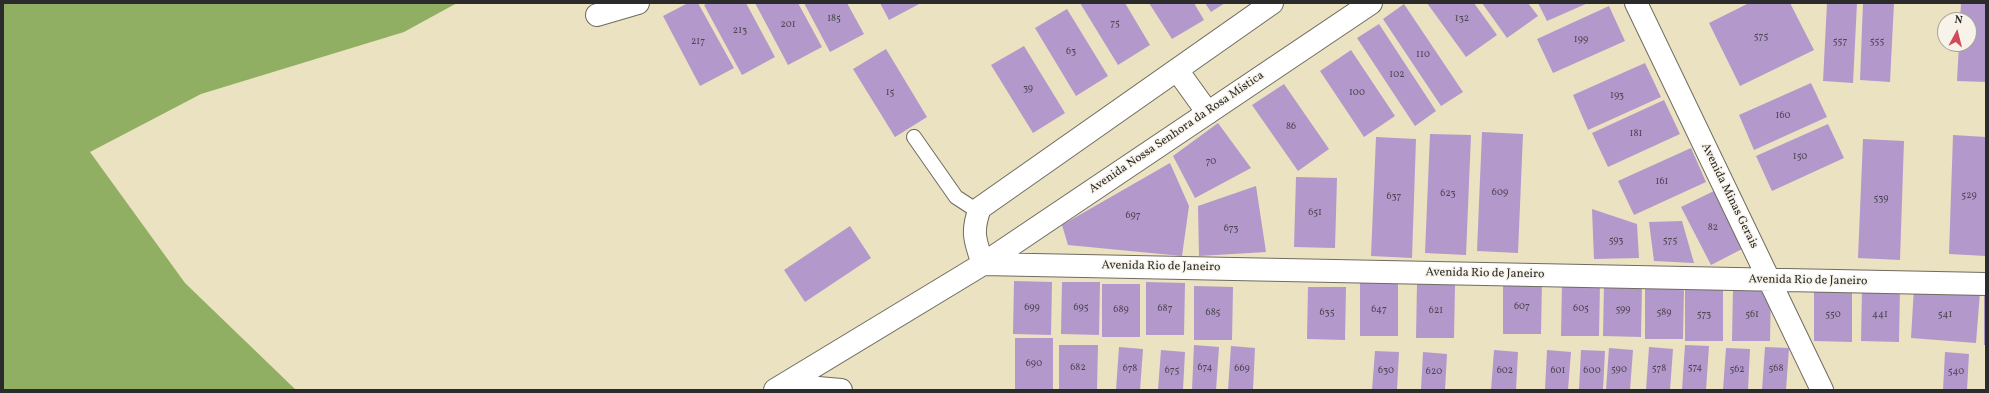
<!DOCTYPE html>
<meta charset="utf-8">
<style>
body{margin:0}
#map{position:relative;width:1989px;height:393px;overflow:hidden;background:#ebe2c1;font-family:Vollkorn,serif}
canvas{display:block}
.frame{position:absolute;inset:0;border:4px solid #2b2b2b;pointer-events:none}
.north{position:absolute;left:1937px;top:12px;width:40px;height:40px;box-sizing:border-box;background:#f7f3e8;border:1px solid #a5a39c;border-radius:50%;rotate:7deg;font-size:11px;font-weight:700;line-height:16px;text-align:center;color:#2b2b2b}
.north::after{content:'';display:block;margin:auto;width:14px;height:18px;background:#d1495b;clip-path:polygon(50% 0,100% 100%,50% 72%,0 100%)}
</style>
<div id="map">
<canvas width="1989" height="393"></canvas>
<div class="frame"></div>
<div class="north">N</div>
</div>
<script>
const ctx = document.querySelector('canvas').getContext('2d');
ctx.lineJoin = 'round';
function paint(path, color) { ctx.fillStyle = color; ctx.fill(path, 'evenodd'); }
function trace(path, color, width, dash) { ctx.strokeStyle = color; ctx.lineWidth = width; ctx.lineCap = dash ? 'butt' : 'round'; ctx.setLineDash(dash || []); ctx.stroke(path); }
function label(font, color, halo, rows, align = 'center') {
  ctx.font = font + ' Vollkorn,serif'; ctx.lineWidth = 3; ctx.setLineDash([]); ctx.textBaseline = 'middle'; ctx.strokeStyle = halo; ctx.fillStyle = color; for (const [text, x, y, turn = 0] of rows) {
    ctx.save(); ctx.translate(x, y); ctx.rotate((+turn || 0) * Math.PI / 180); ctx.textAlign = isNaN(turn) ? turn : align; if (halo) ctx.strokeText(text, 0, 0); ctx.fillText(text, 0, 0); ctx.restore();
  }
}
const forest = new Path2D(`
 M 3,3 L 457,3 L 404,32 L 201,94 L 90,152 L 185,283 L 296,390 L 3,390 Z`);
const building = new Path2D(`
 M 688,3 L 698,3 L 734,68 L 700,86 L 663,16 Z
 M 709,3 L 746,3 L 775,57 L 742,75 L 704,5 Z
 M 755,3 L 798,3 L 822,47 L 788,65 Z
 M 804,3 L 847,3 L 864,34 L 830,52 Z
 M 880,3 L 921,3 L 889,20 Z
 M 1080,3 L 1125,3 L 1150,45 L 1118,65 Z
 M 1149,3 L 1194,3 L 1204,20 L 1172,39 Z
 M 1205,3 L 1225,3 L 1211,12 Z
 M 1427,3 L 1474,3 L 1497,35 L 1466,57 Z
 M 1482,3 L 1528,3 L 1538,16 L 1507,38 Z
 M 1538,3 L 1588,3 L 1547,21 Z
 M 1749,3 L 1790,3 L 1814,50 L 1740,86 L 1709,23 Z
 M 1827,3 L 1857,3 L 1853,83 L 1823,81 Z
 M 1863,3 L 1894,3 L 1890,82 L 1860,80 Z
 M 1961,3 L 1986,3 L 1986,82 L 1957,81 L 1959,44 L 1969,44 L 1969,20 L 1960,20 Z
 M 1404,4 L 1463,92 L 1441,106 L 1383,19 Z
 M 1609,6 L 1625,41 L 1553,73 L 1537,39 Z
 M 1067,9 L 1108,76 L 1076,96 L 1035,28 Z
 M 1379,24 L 1436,111 L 1415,126 L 1357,38 Z
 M 1024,46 L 1065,113 L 1033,133 L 991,65 Z
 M 886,49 L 927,117 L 895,137 L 853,69 Z
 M 1351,50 L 1395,116 L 1364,137 L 1320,71 Z
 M 1645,63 L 1661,97 L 1588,130 L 1573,95 Z
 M 1811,83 L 1827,117 L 1754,150 L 1739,115 Z
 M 1284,84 L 1329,149 L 1298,171 L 1252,105 Z
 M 1664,100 L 1680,134 L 1608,167 L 1592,133 Z
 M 1218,123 L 1251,168 L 1195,198 L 1173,156 Z
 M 1828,124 L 1844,158 L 1772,191 L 1756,156 Z
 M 1482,132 L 1523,134 L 1518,253 L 1477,251 Z
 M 1430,134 L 1471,135 L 1466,255 L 1425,253 Z
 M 1953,135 L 1986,137 L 1986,256 L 1949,254 Z
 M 1376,137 L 1416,139 L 1412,258 L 1371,256 Z
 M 1863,139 L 1904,141 L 1900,260 L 1858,258 Z
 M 1691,148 L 1706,182 L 1634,215 L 1618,181 Z
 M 1170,163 L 1189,206 L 1182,256 L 1068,245 L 1062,225 Z
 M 1296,177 L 1337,178 L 1335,248 L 1294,247 Z
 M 1256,186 L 1266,252 L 1199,256 L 1198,206 Z
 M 1714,191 L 1744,248 L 1711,265 L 1681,207 Z
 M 1592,209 L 1637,224 L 1639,258 L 1594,259 Z
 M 1682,221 L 1694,263 L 1654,261 L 1649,222 Z
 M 850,226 L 871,258 L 805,302 L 784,270 Z
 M 1014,281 L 1052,282 L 1051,335 L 1013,334 Z
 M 1503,281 L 1542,281 L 1541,334 L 1503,334 Z
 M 1062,282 L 1100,282 L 1099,335 L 1061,334 Z
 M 1146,282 L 1185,283 L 1184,335 L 1146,335 Z
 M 1360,283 L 1398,283 L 1398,336 L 1360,336 Z
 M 1562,283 L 1600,283 L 1599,336 L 1561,336 Z
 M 1102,284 L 1140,284 L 1140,337 L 1102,337 Z
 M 1417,284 L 1455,285 L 1454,338 L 1416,338 Z
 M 1604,284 L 1642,284 L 1641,337 L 1603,336 Z
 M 1194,286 L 1233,287 L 1232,340 L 1194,340 Z
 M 1645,286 L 1684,286 L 1683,339 L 1645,339 Z
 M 1308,287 L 1346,287 L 1345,340 L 1307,339 Z
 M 1914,287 L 1980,292 L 1976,343 L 1911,338 Z
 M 1685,288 L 1723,288 L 1723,341 L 1685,341 Z
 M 1733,288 L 1771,288 L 1770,341 L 1732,341 Z
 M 1814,288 L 1852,289 L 1852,342 L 1814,341 Z
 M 1862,288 L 1900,289 L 1899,342 L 1861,341 Z
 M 1984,292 L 1986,292 L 1986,345 L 1984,345 Z
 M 1015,338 L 1053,338 L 1053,390 L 1015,390 Z
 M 1059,345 L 1098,345 L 1097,390 L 1059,390 Z
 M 1194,345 L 1219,347 L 1216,390 L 1192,390 Z
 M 1685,345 L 1709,346 L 1706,390 L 1682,390 Z
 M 1231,346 L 1255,348 L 1253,390 L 1228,390 Z
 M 1119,347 L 1143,349 L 1140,390 L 1116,390 Z
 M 1649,347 L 1673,349 L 1670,390 L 1646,390 Z
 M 1765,347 L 1789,348 L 1786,390 L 1762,390 Z
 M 1609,348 L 1633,350 L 1630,390 L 1606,390 Z
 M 1726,348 L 1750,349 L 1748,390 L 1723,390 Z
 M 1161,350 L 1185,352 L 1183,390 L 1158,390 Z
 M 1494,350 L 1518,352 L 1516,390 L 1491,390 Z
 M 1547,350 L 1571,352 L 1568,390 L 1545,390 Z
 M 1581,350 L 1605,351 L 1603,390 L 1579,390 Z
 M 1375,351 L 1399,352 L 1397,390 L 1372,390 Z
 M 1423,352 L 1447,354 L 1445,390 L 1421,390 Z
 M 1945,352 L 1969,354 L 1967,390 L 1943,390 Z`);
const service = new Path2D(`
 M 914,137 L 956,197 L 979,212`);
const minor = new Path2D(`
 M 1272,3 L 980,208 C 971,232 975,241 983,264 L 1986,284
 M 1636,3 L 1822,390
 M 597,15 L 638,3
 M 1177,70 L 1208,113
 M 783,385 L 841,390
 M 775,390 L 983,264 L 1371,3`);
const numberNames = [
 ["185",834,19],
 ["132",1462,19],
 ["75",1115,24],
 ["201",788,25],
 ["213",740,31],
 ["575",1761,37],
 ["199",1581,40],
 ["217",698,42],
 ["557",1840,42],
 ["555",1877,42],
 ["63",1071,52],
 ["110",1423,55],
 ["102",1397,75],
 ["39",1028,89],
 ["15",890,93],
 ["100",1357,93],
 ["193",1617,96],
 ["160",1783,116],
 ["86",1291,127],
 ["181",1636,134],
 ["150",1800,157],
 ["70",1211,162],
 ["161",1662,182],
 ["609",1500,193],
 ["623",1448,194],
 ["529",1969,196],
 ["637",1394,197],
 ["539",1881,199],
 ["651",1315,213],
 ["697",1133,216],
 ["82",1713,228],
 ["673",1231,229],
 ["593",1616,241],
 ["575",1670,241],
 ["607",1522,307],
 ["699",1032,308],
 ["695",1081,308],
 ["687",1165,309],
 ["605",1581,309],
 ["689",1121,310],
 ["647",1379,310],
 ["599",1623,310],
 ["621",1436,311],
 ["685",1213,313],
 ["635",1327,313],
 ["589",1664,313],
 ["573",1704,315],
 ["561",1752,315],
 ["550",1833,315],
 ["441",1880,315],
 ["541",1945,315],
 ["690",1034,364],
 ["682",1078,368],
 ["674",1205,368],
 ["574",1695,368],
 ["678",1130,369],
 ["669",1242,369],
 ["578",1659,369],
 ["568",1776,369],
 ["590",1619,370],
 ["562",1737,370],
 ["675",1172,371],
 ["630",1386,371],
 ["602",1505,371],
 ["601",1558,371],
 ["600",1592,371],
 ["620",1434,372],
 ["540",1956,372]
];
const streetNames = [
 ["Avenida Nossa Senhora da Rosa Mística",1177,133,-34],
 ["Avenida Minas Gerais",1729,196,64],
 ["Avenida Rio de Janeiro",1161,267,1],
 ["Avenida Rio de Janeiro",1485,274,1],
 ["Avenida Rio de Janeiro",1808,281,1]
];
paint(forest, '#90af62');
paint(building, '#b398cb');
trace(service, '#6e6b60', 16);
trace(minor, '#6e6b60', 24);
trace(service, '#fff', 14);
trace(minor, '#fff', 22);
label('10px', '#4d4653', null, numberNames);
label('12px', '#2b2b2b', '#f7f3e8', streetNames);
</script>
